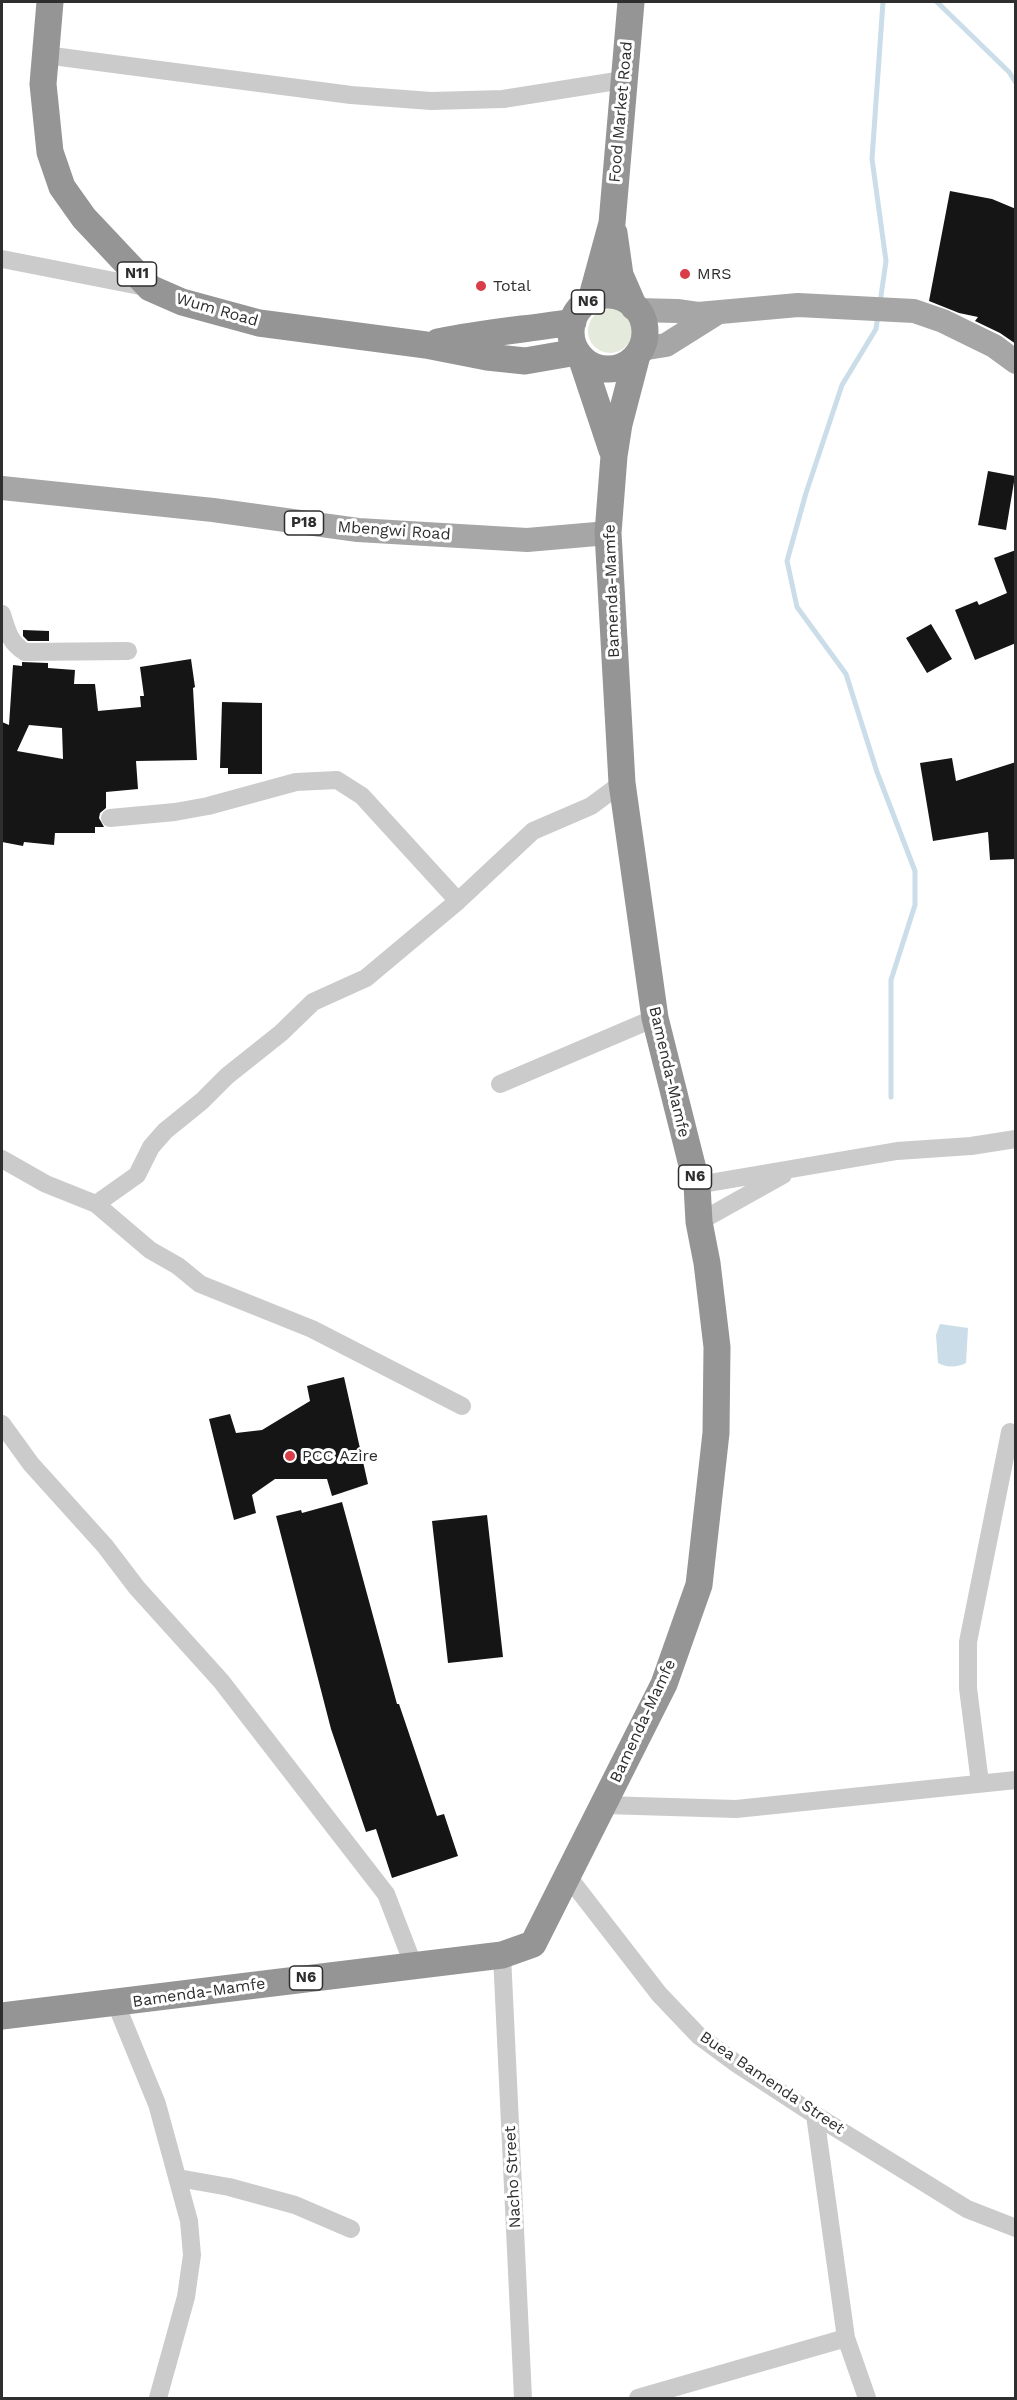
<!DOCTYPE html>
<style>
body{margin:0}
#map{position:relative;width:1017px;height:2400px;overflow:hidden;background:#fff;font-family:"Work Sans",sans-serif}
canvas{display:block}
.frame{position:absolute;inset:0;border:3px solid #2e2e2e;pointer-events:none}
</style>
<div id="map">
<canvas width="1017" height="2400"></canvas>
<div class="frame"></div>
</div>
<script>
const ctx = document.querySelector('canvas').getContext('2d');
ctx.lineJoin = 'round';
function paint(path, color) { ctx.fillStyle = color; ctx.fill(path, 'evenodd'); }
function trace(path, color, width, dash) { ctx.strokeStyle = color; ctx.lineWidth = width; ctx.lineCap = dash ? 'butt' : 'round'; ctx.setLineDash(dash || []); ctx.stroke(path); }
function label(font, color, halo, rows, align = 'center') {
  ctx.font = font + ' "Work Sans",sans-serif'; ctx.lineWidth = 6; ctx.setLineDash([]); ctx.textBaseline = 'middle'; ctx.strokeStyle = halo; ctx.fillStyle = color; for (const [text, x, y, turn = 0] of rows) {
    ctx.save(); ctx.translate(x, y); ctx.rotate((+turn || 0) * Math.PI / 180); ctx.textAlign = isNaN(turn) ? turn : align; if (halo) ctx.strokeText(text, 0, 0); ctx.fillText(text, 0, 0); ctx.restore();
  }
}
const green = new Path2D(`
 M588 331a22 22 0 1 1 44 0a22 22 0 1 1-44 0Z`);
const water = new Path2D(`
 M 940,1324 L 968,1328 L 966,1363 C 958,1367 946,1368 938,1363 L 936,1335 Z`);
const stream = new Path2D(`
 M 937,2 L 1009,72 L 1016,83
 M 880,303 L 886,261 L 872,159 L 883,2
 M 878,315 L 876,329 L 842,385 L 806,493 L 787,561 L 797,607 L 846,674 L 877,772 L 915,871 L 915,905 L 891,980 L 891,1097`);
const building = new Path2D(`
 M 950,191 L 992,199 L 1016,209 L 1016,344 L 1000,333 L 975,321 L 978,317 L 959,313 L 929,301 Z
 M 988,471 L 1015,476 L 1006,530 L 978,525 Z
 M 1016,550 L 1016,643 L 975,660 L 955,610 L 977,601 L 979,605 L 1007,593 L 994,558 Z
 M 931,624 L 952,659 L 927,673 L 906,638 Z
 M 23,630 L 49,631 L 49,641 L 28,641 L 23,636 Z
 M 191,659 L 195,687 L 193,688 L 197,760 L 136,761 L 138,789 L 106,792 L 106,808 L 100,813 L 99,818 L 104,827 L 95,827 L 95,833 L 55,833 L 54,845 L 24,842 L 23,846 L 2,842 L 2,722 L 9,725 L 13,665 L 22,666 L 22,662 L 48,663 L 48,668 L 75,670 L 74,684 L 95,684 L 98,711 L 141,707 L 140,696 L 144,696 L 140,667 ZM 29,725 L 62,728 L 63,759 L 17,751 Z
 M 222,702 L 262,703 L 262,774 L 228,774 L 228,768 L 220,768 Z
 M 952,758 L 956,781 L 1016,762 L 1016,859 L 990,860 L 988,832 L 933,841 L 920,763 Z
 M 344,1377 L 368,1484 L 332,1496 L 327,1479 L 275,1479 L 252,1495 L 256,1513 L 234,1520 L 209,1419 L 230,1414 L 236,1433 L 262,1430 L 310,1401 L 307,1386 Z
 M 342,1502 L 397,1704 L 399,1704 L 437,1816 L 444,1814 L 458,1856 L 392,1878 L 376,1829 L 366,1832 L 331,1729 L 276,1516 L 301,1510 L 302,1513 Z
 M 487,1515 L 503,1657 L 448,1663 L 432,1521 Z`);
const minor = new Path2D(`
 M 45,55 L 351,95 L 431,101 L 503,99 L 623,80
 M 2,259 L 150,288
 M 2,614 C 7,631 10,643 25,652 L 128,651
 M 110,818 L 175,812 L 208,806 L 296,782 L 337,780 L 362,796 L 458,901
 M 500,1084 L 655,1018
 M 2,1159 L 46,1184 L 96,1204 L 150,1250 L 178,1266 L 200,1284 L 312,1329 L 462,1406
 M 697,1185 L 897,1151 L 971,1146 L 1016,1139
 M 96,1204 L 137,1175 L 151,1147 L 165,1131 L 202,1101 L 227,1076 L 281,1033 L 313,1002 L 366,978 L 458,901 L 533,831 L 591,806 L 622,783
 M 699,1222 L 783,1175
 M 2,1424 L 31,1464 L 105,1546 L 137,1588 L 221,1681 L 386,1894 L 413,1964
 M 980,1783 L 968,1688 L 968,1642 L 1010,1432
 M 604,1805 L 736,1809 L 1016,1780
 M 566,1874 L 659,1994 L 699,2036 L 737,2064 L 815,2115 L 967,2209 L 1016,2228
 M 502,1955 L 523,2398
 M 116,2004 L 157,2104 L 189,2221 L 192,2255 L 186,2297 L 158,2398
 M 815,2115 L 846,2338 L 867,2398
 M 178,2178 L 229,2187 L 295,2205 L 351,2229
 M 638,2398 L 846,2338`);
const major = new Path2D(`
 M 637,310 L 677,311 L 698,314 L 798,305 L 914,311 L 943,321 L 994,346 L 1016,362
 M 641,349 L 666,345 L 717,313
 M 2,488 L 213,510 L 358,530 L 527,540 L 608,533`);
const highway = new Path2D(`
 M 50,2 L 43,84 L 50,152 L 62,187 L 84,218 L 150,288 L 182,302 L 259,323 L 426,345 L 487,357 L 525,361 L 577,352
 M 614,233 L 620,275 L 634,307
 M571 332a37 37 0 1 1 74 0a37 37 0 1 1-74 0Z
 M 591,300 L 612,223 L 631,2
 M 438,342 C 482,333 528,329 573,322
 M 581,357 L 612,450
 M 2,2016 L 502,1955 L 533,1944 L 664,1684 L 699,1585 L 716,1433 L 717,1347 L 707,1263 L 699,1222 L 697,1185 L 655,1018 L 622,783 L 608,533 L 614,456 L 619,424 L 637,355`);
const markers = [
 [685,274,6,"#d83d48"],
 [481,286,6,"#d83d48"],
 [290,1456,6,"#d83d48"]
];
const shields = [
 [137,274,39],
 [588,302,33],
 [304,523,39],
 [695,1177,33],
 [306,1978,33]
];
const shieldNames = [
 ["N11",137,274],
 ["N6",588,302],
 ["P18",304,523],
 ["N6",695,1177],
 ["N6",306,1978]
];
const streetNames = [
 ["Food Market Road",621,112,-85],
 ["Wum Road",217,310,16],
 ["Mbengwi Road",394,531,4],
 ["Bamenda-Mamfe",612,591,-92],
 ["Bamenda-Mamfe",669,1072,77],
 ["Bamenda-Mamfe",643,1721,-65],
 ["Bamenda-Mamfe",199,1993,-8],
 ["Buea Bamenda Street",772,2083,34],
 ["Nacho Street",513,2177,-93]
];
const poiNames = [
 ["MRS",697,274],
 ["Total",493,286],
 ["PCC Azire",302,1456]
];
paint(green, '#e4eadc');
paint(water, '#cadde9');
trace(stream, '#cadde9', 5);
paint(building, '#151515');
trace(minor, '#cbcbcb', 18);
trace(major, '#a6a6a6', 24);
trace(highway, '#959595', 27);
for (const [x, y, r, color] of markers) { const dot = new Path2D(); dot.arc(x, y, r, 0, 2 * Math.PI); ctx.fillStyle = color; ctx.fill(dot); trace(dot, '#fff', 2); }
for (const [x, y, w] of shields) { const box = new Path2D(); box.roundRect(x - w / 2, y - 12, w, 24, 4.5); ctx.fillStyle = '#fff'; ctx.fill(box); trace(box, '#2e2e2e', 1.5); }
label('bold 15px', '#2e2e2e', null, shieldNames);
label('16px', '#2e2e2e', '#fff', streetNames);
label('16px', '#2e2e2e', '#fff', poiNames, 'left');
</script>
